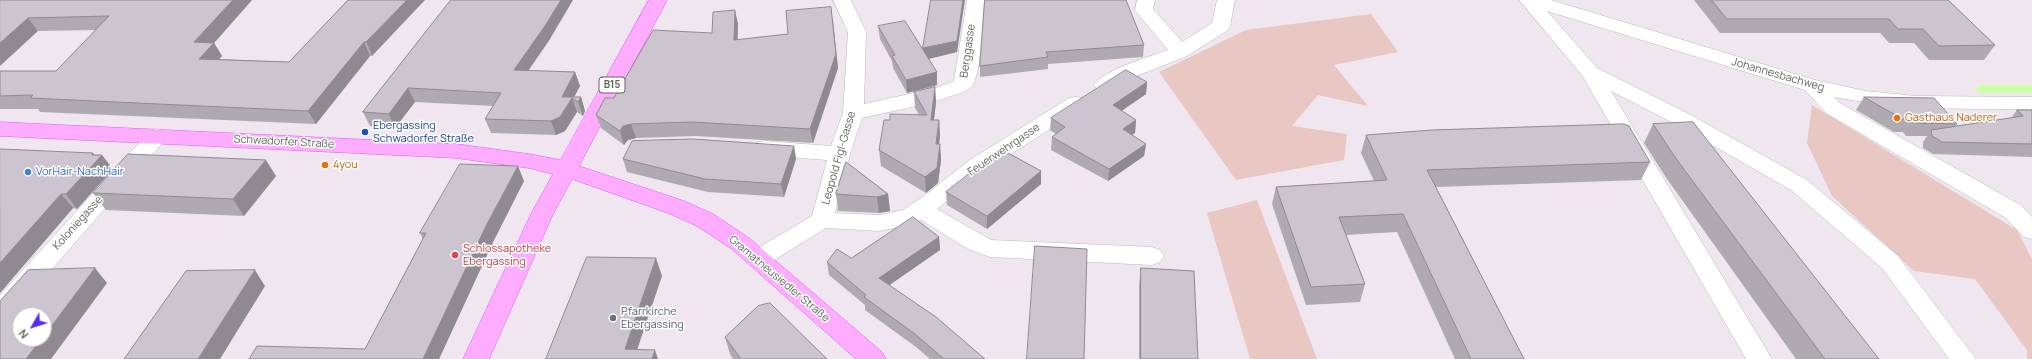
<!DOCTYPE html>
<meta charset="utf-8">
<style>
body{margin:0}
#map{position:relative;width:2032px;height:359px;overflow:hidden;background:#f0e6f0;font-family:Manrope,sans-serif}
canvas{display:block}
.north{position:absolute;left:12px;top:307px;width:40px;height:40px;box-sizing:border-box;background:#fff;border:1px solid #bfc2be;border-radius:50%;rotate:231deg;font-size:11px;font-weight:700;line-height:16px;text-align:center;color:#60675d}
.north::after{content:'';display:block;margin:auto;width:14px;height:18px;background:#552bf2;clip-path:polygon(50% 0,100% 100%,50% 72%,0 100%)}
</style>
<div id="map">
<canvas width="2032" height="359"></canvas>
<div class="north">N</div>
</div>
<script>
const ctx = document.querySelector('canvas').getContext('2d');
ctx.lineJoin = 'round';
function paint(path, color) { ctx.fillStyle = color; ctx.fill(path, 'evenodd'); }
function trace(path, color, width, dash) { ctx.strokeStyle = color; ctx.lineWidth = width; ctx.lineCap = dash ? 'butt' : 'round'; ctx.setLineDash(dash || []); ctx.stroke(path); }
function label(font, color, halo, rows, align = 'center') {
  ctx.font = font + ' Manrope,sans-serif'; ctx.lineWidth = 3; ctx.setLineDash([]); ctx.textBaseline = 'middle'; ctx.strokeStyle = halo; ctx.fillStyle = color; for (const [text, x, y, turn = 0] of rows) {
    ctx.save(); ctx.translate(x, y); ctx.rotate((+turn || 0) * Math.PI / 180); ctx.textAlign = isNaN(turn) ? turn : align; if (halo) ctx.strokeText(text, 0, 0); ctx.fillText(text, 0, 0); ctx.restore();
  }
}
const green = new Path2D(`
 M 1371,14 L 1398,52 L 1334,65 L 1368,106 L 1318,95 L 1292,126 L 1347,134 L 1344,160 L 1236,180 L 1159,72 L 1246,30 Z
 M 1812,105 L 2017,230 L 2032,259 L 2032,359 L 2027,359 L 2027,350 L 1975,279 L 1914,271 L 1832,196 L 1807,143 Z
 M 1257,200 L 1317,359 L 1250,359 L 1207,213 Z`);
const stream = new Path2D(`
 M 1981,89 L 2032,89`);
const minor = new Path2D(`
 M 833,0 L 851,0 L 866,32 L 864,104 L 936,88 L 954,81 L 967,0 L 985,0 C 981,24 983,64 973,85 C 967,97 879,114 862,118 L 850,154 L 835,213 L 879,215 L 903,210 L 924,196 L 970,160 L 1069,98 L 1076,97 L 1083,98 L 1086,103 L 1083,108 L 986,170 L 937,209 L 991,240 L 1152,247 L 1160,250 L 1164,256 L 1160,262 L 1152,265 L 990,257 L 968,249 L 921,220 L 909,225 L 879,231 L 826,228 L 766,265 L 758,268 L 750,265 L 746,259 L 750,253 L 812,216 L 827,160 L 764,155 L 756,153 L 753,148 L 756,143 L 764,141 L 831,146 L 843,113 L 848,32 Z
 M 1137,0 L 1155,0 L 1153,9 L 1182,42 L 1212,23 L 1217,0 L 1235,0 L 1230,26 L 1228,30 L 1187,56 L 1124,81 L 1111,89 L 1104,91 L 1097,89 L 1094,85 C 1105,69 1149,57 1168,50 L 1135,10 Z
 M 1519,0 L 1551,0 L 1815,80 L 1866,91 L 1916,96 L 2032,97 L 2032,109 C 1965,109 1899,110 1834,97 L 1840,103 L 2022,206 L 2032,217 L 2032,239 L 2024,237 L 2006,218 L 1826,113 L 1805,90 L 1547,11 L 1597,68 L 1691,115 L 1807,180 L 1898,256 L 1976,359 L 1949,359 L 1882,268 L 1791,190 L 1677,125 L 1611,91 L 1772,359 L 1746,359 L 1582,75 Z
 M 157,129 L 164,131 L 168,136 L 164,141 L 9,318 L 0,320 L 0,295 L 150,131 Z`);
const major = new Path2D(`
 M 649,0 L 667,0 L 579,166 L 684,201 L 713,214 L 749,238 L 882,352 L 886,359 L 856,359 L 733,250 L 697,226 L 668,213 L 572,179 L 553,214 L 489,359 L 463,359 L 531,214 L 553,174 L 529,168 L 456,158 L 0,136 L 0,122 L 456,144 L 529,154 L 560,160 Z`);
const wall = new Path2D(`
 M 0,0 L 252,0 L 214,43 L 222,56 L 219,59 L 289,62 L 348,0 L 372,56 L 370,56 L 316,124 L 40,112 L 38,109 L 0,109 L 0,71 L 56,71 L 96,30 L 38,31 Z
 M 451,0 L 550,39 L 528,71 L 575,72 L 580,86 L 574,97 L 581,97 L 585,111 L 583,116 L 577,112 L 565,131 L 556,135 L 491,133 L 485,119 L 493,106 L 415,102 L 395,128 L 370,126 L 363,112 Z
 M 985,0 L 1144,45 L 1143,57 L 1048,64 L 1048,69 L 980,77 L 980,66 Z
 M 1694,0 L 1948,0 L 1995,45 L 1984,60 L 1929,60 L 1914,43 L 1889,43 L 1880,33 L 1720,33 Z
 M 833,20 L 838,68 L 813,143 L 696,136 L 636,138 L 628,140 L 624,145 L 601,128 L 596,115 L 614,98 L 712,33 L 738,24 L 737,40 L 788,34 Z
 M 878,26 L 924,51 L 923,48 L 957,52 L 928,59 L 937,72 L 937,85 L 907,93 L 893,68 L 892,61 L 880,39 Z
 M 1147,82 L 1146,94 L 1122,111 L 1136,120 L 1135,133 L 1132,135 L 1146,144 L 1144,156 L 1108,181 L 1051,150 L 1052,137 L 1056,134 L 1050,130 L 1051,118 Z
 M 935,87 L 936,102 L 934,120 L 939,120 L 940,136 L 939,144 L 940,144 L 941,160 L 938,183 L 926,193 L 881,166 L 879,150 L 890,120 L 919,115 L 915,108 L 914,92 Z
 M 1864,97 L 1957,124 L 1955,126 L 2011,118 L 2017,110 L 2032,110 L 2032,157 L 1933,154 L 1923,148 L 1923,142 L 1927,136 L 1906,136 L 1903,132 L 1894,132 L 1856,110 Z
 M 1653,124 L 1879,359 L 1796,359 L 1667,179 L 1644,143 Z
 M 1366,135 L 1650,162 L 1641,180 L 1436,187 L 1524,359 L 1455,359 L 1397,232 L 1346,235 L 1365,284 L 1360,302 L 1306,305 L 1272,204 L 1276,187 L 1374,181 L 1361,153 Z
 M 794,146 L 796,159 L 784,197 L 708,192 L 627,172 L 623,159 Z
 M 0,149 L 95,155 L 113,169 L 77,209 L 73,208 L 0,293 Z
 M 846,162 L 888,194 L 890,211 L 879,213 L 838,211 L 836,194 Z
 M 1041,171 L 1041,184 L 987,229 L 947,205 L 946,192 Z
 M 276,176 L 244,216 L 106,210 L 93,193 Z
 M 524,181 L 493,242 L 439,359 L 249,359 L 365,349 L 423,239 L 420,233 Z
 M 939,237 L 940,250 L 889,285 L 985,359 L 930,359 L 916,347 L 865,310 L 865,305 L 829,275 L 827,262 L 851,258 Z
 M 1141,268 L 1198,359 L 1139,359 L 1139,285 Z
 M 725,337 L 827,359 L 733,359 L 730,354 Z`);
const shadedWall = new Path2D(`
 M 233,0 L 252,0 L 214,43 L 222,56 L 207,72 L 199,59 L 194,42 Z
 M 407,0 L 425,0 L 372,56 L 366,42 Z
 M 561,0 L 573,0 L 550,39 L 519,84 L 514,70 Z
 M 963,0 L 965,0 L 957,52 L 924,60 L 923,48 Z
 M 831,7 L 838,68 L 813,143 L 810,129 Z
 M 735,10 L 738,24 L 737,54 L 734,40 Z
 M 28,18 L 38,31 L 0,66 L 0,43 Z
 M 364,42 L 370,56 L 316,124 L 308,111 Z
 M 575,72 L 580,86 L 573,99 L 572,98 L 577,112 L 565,131 L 556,135 L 551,121 L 562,97 Z
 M 937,72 L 937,85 L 907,93 L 906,80 Z
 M 1147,82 L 1146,94 L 1112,117 L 1113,105 Z
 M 935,87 L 936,102 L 932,136 L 931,120 Z
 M 408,88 L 415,102 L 395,128 L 389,114 Z
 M 581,97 L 585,111 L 583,116 L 578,102 Z
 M 939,120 L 940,136 L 937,160 L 936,144 Z
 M 1136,120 L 1135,133 L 1122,142 L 1123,129 Z
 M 631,124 L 636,138 L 628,140 L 624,145 L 620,131 L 623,126 Z
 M 940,144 L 941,160 L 938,183 L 926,193 L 925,177 Z
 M 1146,144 L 1144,156 L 1108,181 L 1109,169 Z
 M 794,146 L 796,159 L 784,197 L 781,184 Z
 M 93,153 L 98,159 L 102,155 L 113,169 L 77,209 L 66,194 Z
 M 266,160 L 276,176 L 244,216 L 233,199 Z
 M 518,166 L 524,181 L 493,242 L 439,359 L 423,359 L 486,226 Z
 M 1041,171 L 1041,184 L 987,229 L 987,216 Z
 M 61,194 L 73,208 L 0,293 L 0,263 Z
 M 888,194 L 890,211 L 879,213 L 877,197 Z
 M 939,237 L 940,250 L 881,291 L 879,278 Z
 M 656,258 L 662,276 L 634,359 L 625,349 Z
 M 95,268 L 107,283 L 51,359 L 26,359 L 41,339 L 44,339 L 44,336 Z
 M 255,270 L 265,286 L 220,359 L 198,359 Z
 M 655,350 L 658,359 L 652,359 Z`);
const building = new Path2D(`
 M 0,0 L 233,0 L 194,42 L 214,43 L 199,59 L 289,62 L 348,0 L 407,0 L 366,42 L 364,42 L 308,111 L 30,98 L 33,95 L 0,96 L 0,71 L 56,71 L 109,16 L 28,18 L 0,43 Z
 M 451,0 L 561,0 L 545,26 L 514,70 L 575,72 L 562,97 L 581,97 L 578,102 L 572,98 L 560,117 L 551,121 L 485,119 L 501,93 L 408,88 L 389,114 L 363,112 Z
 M 931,0 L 963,0 L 957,41 L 923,48 Z
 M 985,0 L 1126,0 L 1144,45 L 1046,52 L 1048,57 L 980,66 Z
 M 1712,0 L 1948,0 L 1995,45 L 1939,46 L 1923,29 L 1898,29 L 1889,19 L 1727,19 Z
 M 831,7 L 836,54 L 810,129 L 692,122 L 631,124 L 623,126 L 620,131 L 596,115 L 605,98 L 614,98 L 653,30 L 712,33 L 713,12 L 735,10 L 734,40 L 788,34 L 786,11 Z
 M 905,21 L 937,72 L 906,80 L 892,56 L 895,55 L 878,26 Z
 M 1126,70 L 1147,82 L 1113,105 L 1136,120 L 1123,129 L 1146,144 L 1109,169 L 1052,137 L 1065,127 L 1051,118 Z
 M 935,87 L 931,120 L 939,120 L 936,144 L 940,144 L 937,168 L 925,177 L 879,150 L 884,120 L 890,120 L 890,114 L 927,115 L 914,92 Z
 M 1864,97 L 1934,98 L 1957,124 L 1916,123 L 1912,119 L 1903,119 Z
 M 2017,110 L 2032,110 L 2032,144 L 1942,142 L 1932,136 L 1931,130 L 2023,116 Z
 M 1693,122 L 1879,359 L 1825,359 L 1677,160 L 1653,124 Z
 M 1624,124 L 1629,126 L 1650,162 L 1427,170 L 1524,359 L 1471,359 L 1403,214 L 1339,217 L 1365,284 L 1311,287 L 1276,187 L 1387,180 L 1366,135 L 1432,130 Z
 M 693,139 L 794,146 L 781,184 L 705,179 L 623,159 L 632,141 Z
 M 0,149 L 93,153 L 92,155 L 102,155 L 66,194 L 61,194 L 0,263 Z
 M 1001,149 L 1041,171 L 987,216 L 946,192 Z
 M 128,154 L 266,160 L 233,199 L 93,193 Z
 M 846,162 L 888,194 L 877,197 L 836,194 Z
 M 460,164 L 518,166 L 486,226 L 423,359 L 249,359 L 257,346 L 365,349 L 426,233 L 420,233 Z
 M 913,217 L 939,237 L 879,278 L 936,317 L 985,359 L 944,359 L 915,334 L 864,297 L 866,295 L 827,262 L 837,249 L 851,258 Z
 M 1035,246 L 1087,249 L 1084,359 L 1027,359 Z
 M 587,257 L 656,258 L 625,349 L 655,350 L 652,359 L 546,359 Z
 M 95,268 L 44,336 L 44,315 L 20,315 L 20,339 L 41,339 L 26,359 L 0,359 L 0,301 L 28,270 Z
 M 1141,268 L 1194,271 L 1198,359 L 1141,359 Z
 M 255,270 L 198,359 L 124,359 L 186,271 Z
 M 770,303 L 827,359 L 741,359 L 725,337 L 758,306 Z`);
const markers = [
 [1897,118,4,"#e8710a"],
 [365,132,4,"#1a4fb4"],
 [325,165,4,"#e8710a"],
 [28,172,4,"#3f7fe0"],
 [455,255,4,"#e0444e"],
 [613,318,4,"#6b7280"]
];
const shields = [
 [612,85,26]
];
const shieldNames = [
 ["B15",612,85]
];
const streetNames = [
 ["Berggasse",968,51,-82],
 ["Johannesbachweg",1778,75,16],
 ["Schwadorfer Straße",284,142,3],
 ["Feuerwehrgasse",1004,150,-34],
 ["Leopold Figl-Gasse",839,158,-74],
 ["Koloniegasse",78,223,-48],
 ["Gramatneusiedler Straße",779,279,40]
];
const foodNames = [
 ["Gasthaus Naderer",1905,118],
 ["4you",333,165]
];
const transitNames = [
 ["Ebergassing",373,126],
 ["Schwadorfer Straße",373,139]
];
const shopNames = [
 ["VorHair-NachHair",36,172]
];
const healthNames = [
 ["Schlossapotheke",463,249],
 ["Ebergassing",463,262]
];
const worshipNames = [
 ["Pfarrkirche",621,312],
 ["Ebergassing",621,325]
];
paint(green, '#e9c7c2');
trace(stream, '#cdffa7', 8);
trace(minor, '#b5bbb3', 1);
trace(major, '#e157f8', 1);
paint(minor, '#fff');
paint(major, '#fdacff');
paint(wall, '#afa9b2');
paint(shadedWall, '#8f8991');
paint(building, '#ccc4cf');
trace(building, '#8f8991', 1);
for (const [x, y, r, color] of markers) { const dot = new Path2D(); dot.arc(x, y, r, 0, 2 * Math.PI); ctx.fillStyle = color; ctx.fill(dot); trace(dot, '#fff', 1.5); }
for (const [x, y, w] of shields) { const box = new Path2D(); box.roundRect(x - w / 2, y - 8, w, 16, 3); ctx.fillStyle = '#fff'; ctx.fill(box); trace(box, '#60675d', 1); }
label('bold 10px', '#60675d', null, shieldNames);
label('11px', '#60675d', '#fff', streetNames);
label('11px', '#c56008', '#fff', foodNames, 'left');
label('11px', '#164399', '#fff', transitNames, 'left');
label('11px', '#366cbe', '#fff', shopNames, 'left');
label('11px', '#be3a42', '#fff', healthNames, 'left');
label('11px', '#5b616d', '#fff', worshipNames, 'left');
</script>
